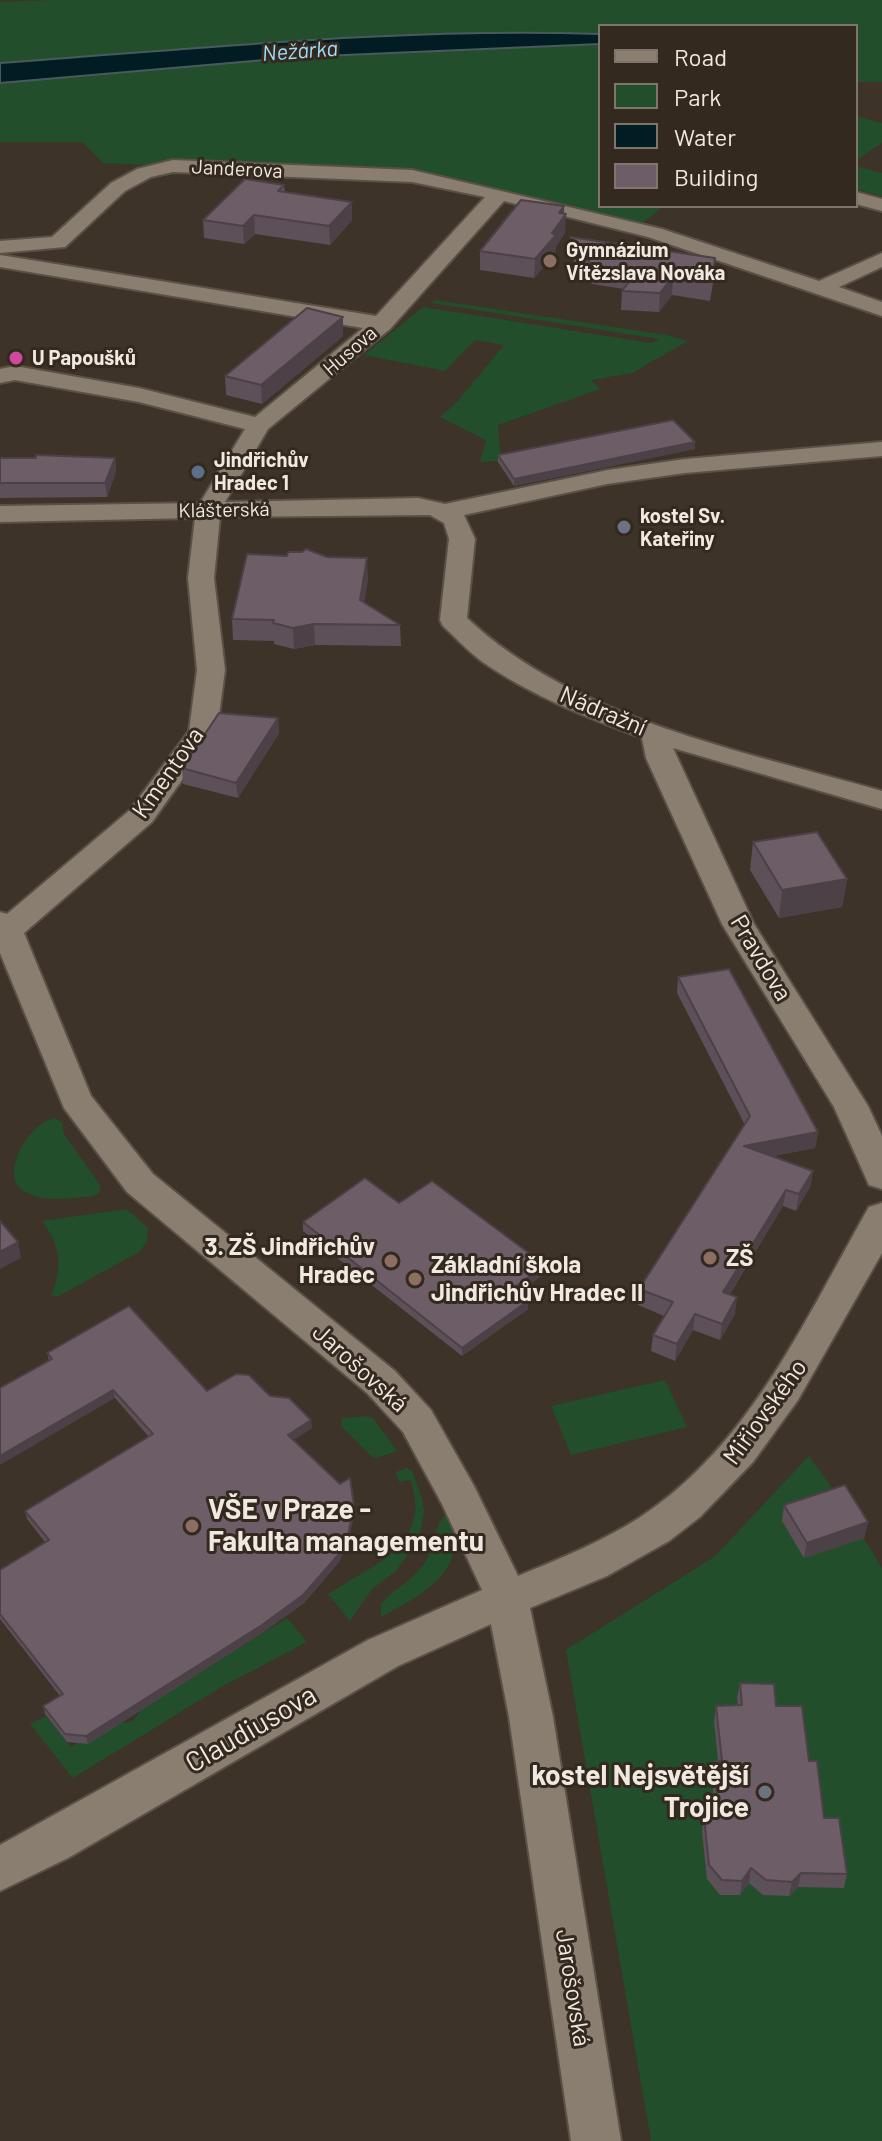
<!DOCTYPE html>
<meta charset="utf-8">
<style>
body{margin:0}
#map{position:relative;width:882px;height:2141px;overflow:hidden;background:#3d3328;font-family:Barlow,sans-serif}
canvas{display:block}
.legend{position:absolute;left:598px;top:24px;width:260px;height:184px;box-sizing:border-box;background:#33291e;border:2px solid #7e766c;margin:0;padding:10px 14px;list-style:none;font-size:24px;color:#efe9e1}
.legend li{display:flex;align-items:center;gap:16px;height:40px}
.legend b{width:40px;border:2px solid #7e766c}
</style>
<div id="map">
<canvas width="882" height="2141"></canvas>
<ul class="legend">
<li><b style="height:10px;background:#8a7e71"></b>Road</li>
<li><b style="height:22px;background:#224e2b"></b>Park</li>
<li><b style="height:22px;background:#021c24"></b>Water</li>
<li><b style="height:22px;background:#6c5d66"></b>Building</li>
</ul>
</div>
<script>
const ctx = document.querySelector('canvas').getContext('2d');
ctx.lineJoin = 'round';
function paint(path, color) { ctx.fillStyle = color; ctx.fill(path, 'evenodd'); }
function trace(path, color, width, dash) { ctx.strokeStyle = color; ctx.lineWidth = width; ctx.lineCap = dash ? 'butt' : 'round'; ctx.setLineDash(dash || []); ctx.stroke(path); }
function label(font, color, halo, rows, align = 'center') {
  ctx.font = font + ' Barlow,sans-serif'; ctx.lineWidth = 6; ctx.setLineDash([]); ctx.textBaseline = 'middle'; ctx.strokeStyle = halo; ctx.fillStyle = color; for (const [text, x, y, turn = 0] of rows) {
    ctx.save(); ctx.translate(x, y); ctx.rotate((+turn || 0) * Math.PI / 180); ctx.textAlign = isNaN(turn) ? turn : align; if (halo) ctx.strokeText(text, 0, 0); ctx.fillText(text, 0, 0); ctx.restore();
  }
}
const green = new Path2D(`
 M 51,0 L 882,0 L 882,82 L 856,82 L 856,26 L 600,26 L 600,206 L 664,206 L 636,228 L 412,176 L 103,163 L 82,142 L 0,142 L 0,2 Z
 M 856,116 L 882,123 L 882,143 L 857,160 Z
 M 856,166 L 882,173 L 882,196 L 856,189 Z
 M 435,300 L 667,335 L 688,341 L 632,373 L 591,380 L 600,389 L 498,425 L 501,461 L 480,462 L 486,440 L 440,417 L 457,402 L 504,345 L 475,340 L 445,371 L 364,355 L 423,307 L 651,343 L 659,339 L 432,303 Z
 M 55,1118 L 62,1122 L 64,1134 L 100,1185 L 100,1192 L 94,1196 C 72,1198 39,1204 21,1189 C 0,1171 32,1120 55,1118 Z
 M 126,1209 L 148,1228 L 147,1242 L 139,1252 L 57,1297 L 51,1296 C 63,1267 61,1246 42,1221 Z
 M 665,1380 L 687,1427 L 571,1455 L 551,1406 Z
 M 369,1416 L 373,1418 L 397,1451 L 377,1458 L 371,1456 L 341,1426 L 342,1418 Z
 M 809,1456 L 841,1501 L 882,1568 L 882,2141 L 651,2141 L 566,1650 L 714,1557 Z
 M 406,1468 L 412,1471 L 422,1499 L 424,1511 L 419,1539 L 396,1571 L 372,1589 L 350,1621 L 328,1594 C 372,1566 434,1543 410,1480 L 399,1482 L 396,1472 Z
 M 448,1512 C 474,1569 422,1595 381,1617 L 381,1604 C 397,1586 420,1577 430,1553 C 436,1539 435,1522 448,1512 Z
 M 287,1618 L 307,1642 L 223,1686 L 73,1778 L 30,1724 L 46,1716 L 71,1747 L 114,1718 L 126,1723 L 134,1720 L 141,1709 Z`);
const water = new Path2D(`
 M 600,34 L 600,44 L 299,57 L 0,83 L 0,63 C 199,49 400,27 600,34 Z`);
const street = new Path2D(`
 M 173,160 L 412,170 L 662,229 L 819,281 L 882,253 L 882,267 L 839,287 L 882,302 L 882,316 L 648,237 L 504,201 L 390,329 L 268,429 L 225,502 L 418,498 L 445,504 L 608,470 L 685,459 L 882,442 L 882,456 L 685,473 L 607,484 L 464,515 L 475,539 L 467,618 C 574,719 743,751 882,791 L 882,809 L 673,748 L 754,924 L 868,1106 L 882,1136 L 882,1189 L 869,1185 L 834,1107 L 722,924 L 646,758 L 642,738 C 586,717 529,695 480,660 C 467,650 455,637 443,626 L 440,620 L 449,539 L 444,523 L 430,515 L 220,517 L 214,578 L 225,670 L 217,731 L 152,822 L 24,933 L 91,1096 L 153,1174 L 395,1371 L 431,1410 L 474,1486 L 518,1576 C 559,1559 601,1542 639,1518 C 750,1446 806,1317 869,1207 L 882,1203 L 882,1253 L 798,1400 L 753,1462 L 700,1517 L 669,1541 L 607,1576 L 530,1608 L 553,1717 L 621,2141 L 571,2141 L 509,1717 L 491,1624 L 398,1666 L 68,1858 L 0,1891 L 0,1845 L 368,1640 L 482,1590 L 442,1504 L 403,1432 L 367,1393 L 127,1192 L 64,1108 L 0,953 L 0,912 L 7,914 L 130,810 L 189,731 L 197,670 L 188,578 L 195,518 L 0,522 L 0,506 L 200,503 L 245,429 L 139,402 L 15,380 L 0,383 L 0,369 L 15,366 L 139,388 L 255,417 L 363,328 L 0,267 L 0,255 L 376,316 L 485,197 L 412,182 L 173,172 L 151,177 L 125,191 L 65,247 L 0,253 L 0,241 L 52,237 L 111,183 L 137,169 Z
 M 856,192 L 882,199 L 882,211 L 856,204 Z`);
const wall = new Path2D(`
 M 284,185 L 285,192 L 352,220 L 330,245 L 255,234 L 244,244 L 204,238 L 203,220 Z
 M 564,206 L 565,233 L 556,246 L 555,254 L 534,278 L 480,270 L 480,251 Z
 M 570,237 L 714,277 L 710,301 L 672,295 L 659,312 L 621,310 L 622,291 L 624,289 L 592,284 L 570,256 Z
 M 343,336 L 262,404 L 226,395 L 225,376 Z
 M 695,449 L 514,486 L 498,462 L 498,455 Z
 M 0,458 L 115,458 L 116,472 L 107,497 L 0,498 Z
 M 287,556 L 368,579 L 364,602 L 400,625 L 401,646 L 315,645 L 294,649 L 274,644 L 274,641 L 233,640 L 232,619 Z
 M 278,718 L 279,733 L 238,798 L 183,784 L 182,768 Z
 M 753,842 L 847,879 L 842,907 L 779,918 L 750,870 Z
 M 678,977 L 818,1132 L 815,1148 L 773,1156 L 813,1171 L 810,1187 L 796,1211 L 783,1206 L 730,1294 L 735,1314 L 720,1340 L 693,1330 L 675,1361 L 651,1351 L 653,1335 L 664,1316 L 638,1305 L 639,1289 L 745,1125 L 677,993 Z
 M 399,1203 L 545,1273 L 518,1293 L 528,1301 L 528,1309 L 462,1356 L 303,1231 L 303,1222 Z
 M 47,1353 L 207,1391 L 270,1396 L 312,1428 L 293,1440 L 354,1506 L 354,1514 L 348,1543 L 339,1562 L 304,1603 L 262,1633 L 88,1744 L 67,1742 L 45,1714 L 43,1706 L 60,1696 L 0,1619 L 0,1570 L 45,1542 L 27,1519 L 25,1511 L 149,1437 L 115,1398 L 49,1361 Z
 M 784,1505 L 868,1522 L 864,1538 L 804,1558 L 782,1521 Z
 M 740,1683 L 776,1706 L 809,1761 L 824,1818 L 847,1874 L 844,1888 L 798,1887 L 789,1896 L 763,1895 L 749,1883 L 740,1895 L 720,1895 L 707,1879 L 702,1832 L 704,1817 L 715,1816 L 712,1776 L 715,1761 L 718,1761 L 714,1721 L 716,1706 L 738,1706 L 737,1698 Z`);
const shadedWall = new Path2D(`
 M 352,202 L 352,220 L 330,245 L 329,226 Z
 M 564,206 L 564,217 L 566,214 L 565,233 L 556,246 L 555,254 L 534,278 L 535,259 L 552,233 L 559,213 Z
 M 254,215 L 255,234 L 244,244 L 243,226 Z
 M 673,276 L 672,295 L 659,312 L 660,293 Z
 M 343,317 L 343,336 L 262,404 L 261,385 Z
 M 695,442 L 695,449 L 514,486 L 514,479 Z
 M 115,458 L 116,472 L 107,497 L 105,483 Z
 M 367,558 L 368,579 L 361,621 L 360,600 Z
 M 314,624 L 315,645 L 294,649 L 293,628 Z
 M 278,718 L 279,733 L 238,798 L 236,783 Z
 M 847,879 L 842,907 L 779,918 L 782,890 Z
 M 818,1132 L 815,1148 L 742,1162 L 744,1146 Z
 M 813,1171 L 810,1187 L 796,1211 L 799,1194 Z
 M 786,1190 L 783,1206 L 721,1308 L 723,1292 Z
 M 18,1242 L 21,1258 L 0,1269 L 0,1252 Z
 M 545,1265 L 545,1273 L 512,1298 L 512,1289 Z
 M 737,1297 L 735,1314 L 720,1340 L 722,1324 Z
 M 528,1301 L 528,1309 L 462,1356 L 462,1348 Z
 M 695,1314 L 693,1330 L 675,1361 L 677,1344 Z
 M 113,1390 L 115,1398 L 0,1465 L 0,1456 Z
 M 311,1420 L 312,1428 L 288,1443 L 288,1435 Z
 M 354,1506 L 354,1514 L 348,1543 L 339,1562 L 304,1603 L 262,1633 L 88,1744 L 86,1736 Z
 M 868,1522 L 864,1538 L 804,1558 L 807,1543 Z
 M 751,1868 L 749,1883 L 740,1895 L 742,1881 Z
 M 801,1873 L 798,1887 L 789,1896 L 792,1882 Z`);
const building = new Path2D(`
 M 245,179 L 284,185 L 278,191 L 352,202 L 329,226 L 254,215 L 243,226 L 203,220 Z
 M 521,200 L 564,206 L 559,213 L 566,214 L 552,233 L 556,235 L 535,259 L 480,251 Z
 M 570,237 L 715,258 L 712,281 L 673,276 L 660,293 L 622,291 L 637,271 L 592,265 Z
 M 307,308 L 343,317 L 261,385 L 225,376 Z
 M 673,420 L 695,442 L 514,479 L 498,455 Z
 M 36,455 L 115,458 L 105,483 L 0,483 L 0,458 L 36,458 Z
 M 306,549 L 327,557 L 367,558 L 360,600 L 400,625 L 314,624 L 293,628 L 273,623 L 274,620 L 232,619 L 247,554 L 287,556 L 288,552 L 302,552 Z
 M 219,713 L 278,718 L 236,783 L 182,768 Z
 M 817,832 L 847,879 L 782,890 L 753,842 Z
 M 729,969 L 818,1132 L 744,1146 L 813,1171 L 799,1194 L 786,1190 L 723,1292 L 737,1297 L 722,1324 L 695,1314 L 677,1344 L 653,1335 L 673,1302 L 639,1289 L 750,1116 L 678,977 Z
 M 365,1178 L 399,1203 L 432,1181 L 545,1265 L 512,1289 L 528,1301 L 462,1348 L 303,1222 Z
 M 0,1221 L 18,1242 L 0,1252 Z
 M 129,1306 L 207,1391 L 236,1374 L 249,1375 L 270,1396 L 289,1398 L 311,1420 L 288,1435 L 340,1484 L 350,1478 L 354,1506 L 348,1535 L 339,1554 L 303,1595 L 262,1625 L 86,1736 L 65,1734 L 43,1706 L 63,1694 L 0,1614 L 0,1570 L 49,1540 L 25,1511 L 153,1434 L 113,1390 L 0,1456 L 0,1388 L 52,1359 L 47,1353 Z
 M 845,1485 L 868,1522 L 807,1543 L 784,1505 Z
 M 740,1683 L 774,1684 L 776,1706 L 802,1706 L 809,1761 L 817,1761 L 824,1818 L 839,1818 L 847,1874 L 801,1873 L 792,1882 L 766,1880 L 751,1868 L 742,1881 L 722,1880 L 709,1865 L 704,1817 L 718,1816 L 715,1761 L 722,1761 L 716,1706 L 742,1705 Z`);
const markers = [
 [550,261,8,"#8d6e63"],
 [16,358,8,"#d1479c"],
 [198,472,8,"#5c6f8a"],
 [624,527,8,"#6b7280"],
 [710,1258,8,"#8d6e63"],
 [391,1261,8,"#8d6e63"],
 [415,1279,8,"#8d6e63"],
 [192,1526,8,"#8d6e63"],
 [765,1792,8,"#6b7280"]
];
const farStreetnames = [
 ["Janderova",237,169,3],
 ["Husova",350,351,-41],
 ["Klášterská",224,510,-1]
];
const farPoinames = [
 ["Gymnázium",566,250],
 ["Vítězslava Nováka",566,273],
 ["U Papoušků",32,358],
 ["Jindřichův",214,460],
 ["Hradec 1",214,483],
 ["kostel Sv.",640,516],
 ["Kateřiny",640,539]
];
const farWaternames = [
 ["Nežárka",300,51,-4]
];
const streetNames = [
 ["Nádražní",603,711,23],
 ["Kmentova",168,773,-55],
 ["Pravdova",761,958,59],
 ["Jarošovská",360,1368,42],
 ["Miřiovského",765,1412,-54],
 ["Jarošovská",573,1988,81]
];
const poiNames = [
 ["3. ZŠ Jindřichův",375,1247,"right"],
 ["Hradec",375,1275,"right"],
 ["ZŠ",726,1258],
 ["Základní škola",431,1265],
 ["Jindřichův Hradec II",431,1293]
];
const nearPoinames = [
 ["VŠE v Praze -",208,1510],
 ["Fakulta managementu",208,1542],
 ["kostel Nejsvětější",749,1776,"right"],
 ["Trojice",749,1808,"right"]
];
const nearStreetnames = [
 ["Claudiusova",251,1729,-30]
];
paint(green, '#224e2b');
paint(water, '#021c24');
trace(water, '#495a5d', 2);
trace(street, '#595146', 4);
paint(street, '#8a7e71');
paint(wall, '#5d5058');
paint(shadedWall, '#4c4147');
paint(building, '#6c5d66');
trace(building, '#4c4147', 2);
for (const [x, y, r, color] of markers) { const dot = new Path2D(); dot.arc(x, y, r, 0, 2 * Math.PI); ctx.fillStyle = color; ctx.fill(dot); trace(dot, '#33291e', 3); }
label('20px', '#efe9e1', '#33291e', farStreetnames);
label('bold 20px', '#efe9e1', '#33291e', farPoinames, 'left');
label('italic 22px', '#9fdff7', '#33291e', farWaternames);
label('24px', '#efe9e1', '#33291e', streetNames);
label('bold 24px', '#efe9e1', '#33291e', poiNames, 'left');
label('bold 28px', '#efe9e1', '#33291e', nearPoinames, 'left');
label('28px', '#efe9e1', '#33291e', nearStreetnames);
</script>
